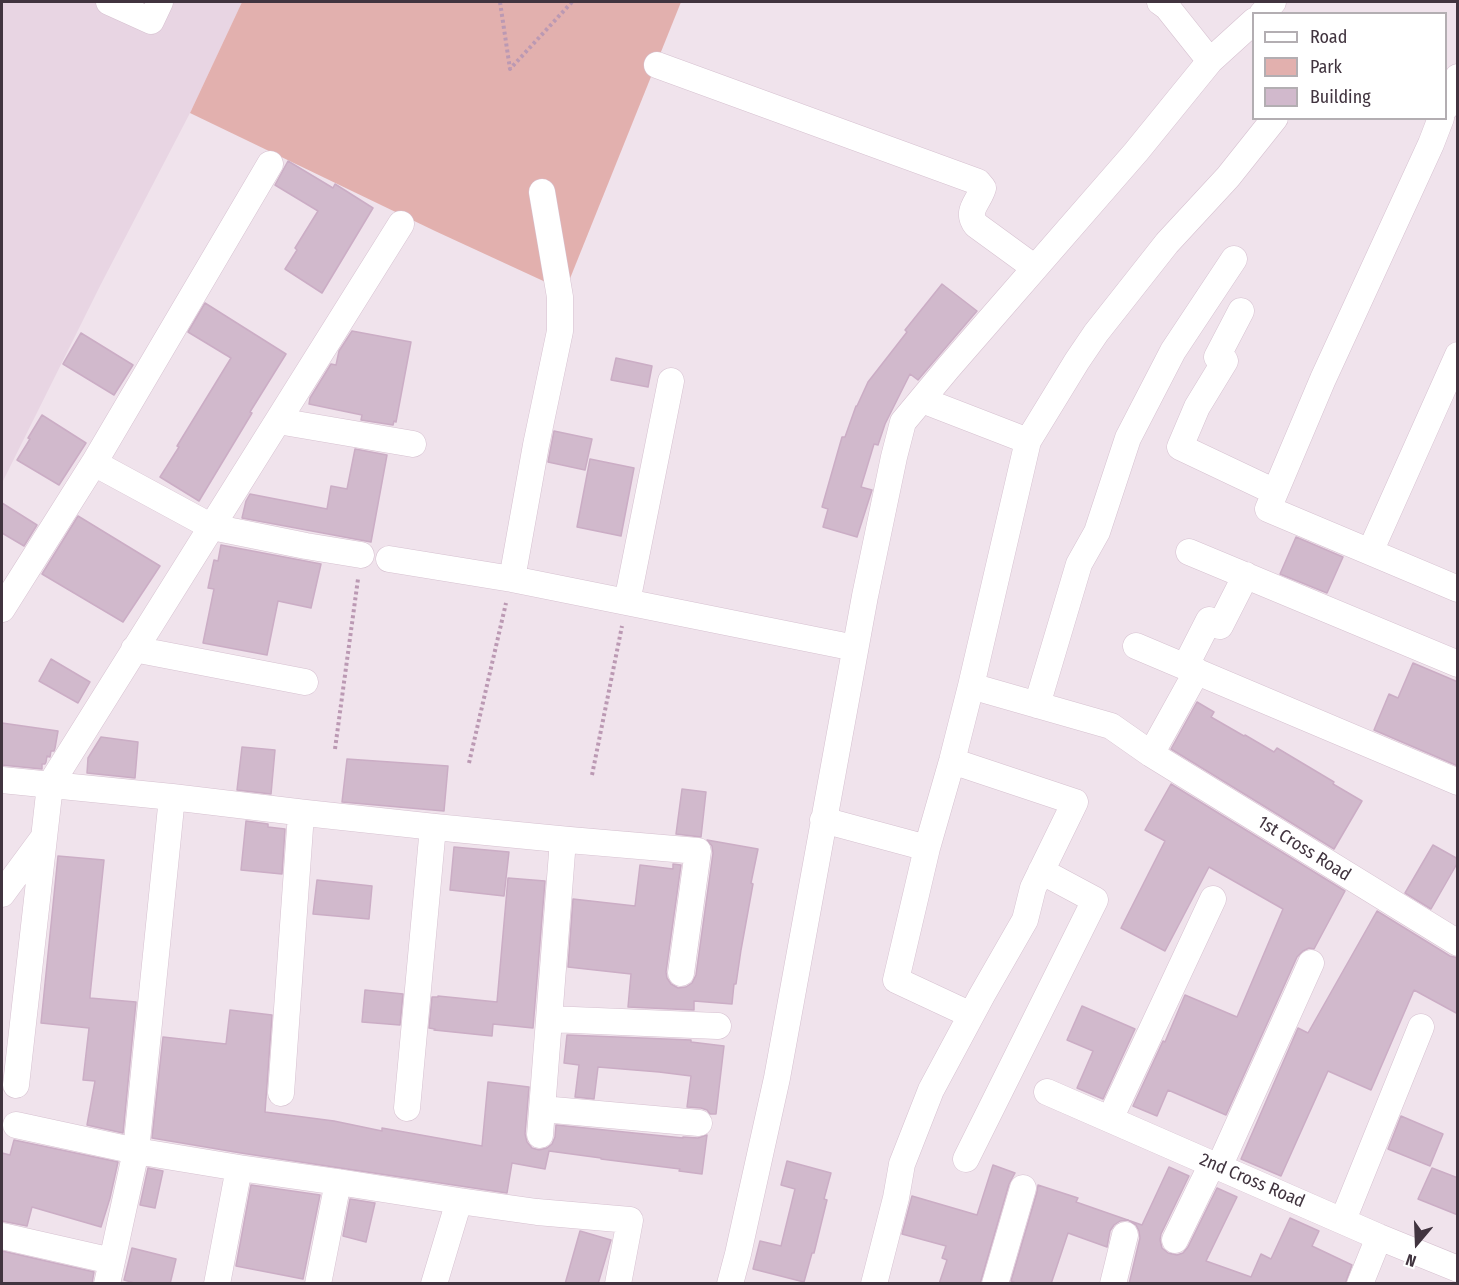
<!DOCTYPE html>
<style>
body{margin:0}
#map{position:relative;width:1459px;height:1285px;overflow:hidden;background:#f0e3ec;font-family:"Fira Sans Condensed",sans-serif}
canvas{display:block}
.frame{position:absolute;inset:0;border:3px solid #41343f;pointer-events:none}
.legend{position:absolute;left:1252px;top:12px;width:195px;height:108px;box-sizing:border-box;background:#fff;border:2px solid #b3aeb2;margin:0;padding:8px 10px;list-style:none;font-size:18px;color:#41343f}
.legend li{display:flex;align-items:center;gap:12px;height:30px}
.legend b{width:30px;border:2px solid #b3aeb2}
.north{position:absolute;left:1387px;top:1213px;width:60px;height:60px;-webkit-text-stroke:4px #fff;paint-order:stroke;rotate:199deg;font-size:16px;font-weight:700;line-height:24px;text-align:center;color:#41343f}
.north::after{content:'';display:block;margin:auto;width:21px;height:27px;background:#41343f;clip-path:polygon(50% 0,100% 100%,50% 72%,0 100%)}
</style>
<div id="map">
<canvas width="1459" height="1285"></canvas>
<div class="frame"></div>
<ul class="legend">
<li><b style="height:8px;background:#fff"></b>Road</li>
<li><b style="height:16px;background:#e2b0ae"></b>Park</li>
<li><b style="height:16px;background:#d1b9cc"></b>Building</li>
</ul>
<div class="north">N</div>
</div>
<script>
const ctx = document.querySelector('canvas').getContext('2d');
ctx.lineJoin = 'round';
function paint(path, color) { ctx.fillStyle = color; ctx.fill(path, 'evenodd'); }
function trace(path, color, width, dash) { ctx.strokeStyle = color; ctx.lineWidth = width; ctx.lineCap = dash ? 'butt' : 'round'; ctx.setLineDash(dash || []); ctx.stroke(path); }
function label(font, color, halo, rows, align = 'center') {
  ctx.font = font + ' "Fira Sans Condensed",sans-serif'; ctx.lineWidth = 4.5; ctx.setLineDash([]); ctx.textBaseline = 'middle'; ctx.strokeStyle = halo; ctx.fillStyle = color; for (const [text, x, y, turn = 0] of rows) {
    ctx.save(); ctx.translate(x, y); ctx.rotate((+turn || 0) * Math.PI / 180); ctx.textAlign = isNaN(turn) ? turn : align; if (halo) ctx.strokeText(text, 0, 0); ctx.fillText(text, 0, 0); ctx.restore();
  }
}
const residential = new Path2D(`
 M 2,2 L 242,2 L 190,113 L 101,284 L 3,481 L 2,480 Z`);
const green = new Path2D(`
 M 242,2 L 681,2 L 565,291 L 435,231 L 190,113 Z`);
const building = new Path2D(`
 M 288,161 L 333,188 L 335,184 L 373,208 L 322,293 L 285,269 L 297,250 L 295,248 L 318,211 L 275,185 Z
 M 942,284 L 977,311 L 918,380 L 910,374 L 885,424 L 878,445 L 874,444 L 861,487 L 872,490 L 857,537 L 823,527 L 828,509 L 822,507 L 842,437 L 845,437 L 856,406 L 857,406 L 868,382 L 907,332 L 905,330 Z
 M 205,303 L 286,354 L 250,412 L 252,413 L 199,501 L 160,477 L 179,447 L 177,446 L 231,358 L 188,332 Z
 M 352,331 L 411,342 L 396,422 L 394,421 L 393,425 L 361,420 L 362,415 L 309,404 L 310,398 L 331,364 L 336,365 L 339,351 Z
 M 81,333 L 133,365 L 114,395 L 63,364 Z
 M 616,358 L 652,366 L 648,387 L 611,380 Z
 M 42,415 L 86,443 L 59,485 L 17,460 L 30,439 L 28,438 Z
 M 554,431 L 592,439 L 585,470 L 548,462 Z
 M 355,449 L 387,455 L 371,542 L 242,518 L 246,501 L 250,494 L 327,509 L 331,486 L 347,489 Z
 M 590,459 L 634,468 L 621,536 L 577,527 Z
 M 2,503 L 37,525 L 24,546 L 2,533 Z
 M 78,516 L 160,566 L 123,622 L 42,574 Z
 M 1296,537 L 1343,557 L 1327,593 L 1280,574 Z
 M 221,545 L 321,564 L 311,608 L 278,601 L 267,655 L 203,643 L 214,589 L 208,588 L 214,560 L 218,561 Z
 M 51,659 L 90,682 L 78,703 L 39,681 Z
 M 1413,663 L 1458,682 L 1458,766 L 1374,730 L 1389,694 L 1398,698 Z
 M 1197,702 L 1214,712 L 1211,717 L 1244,736 L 1245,735 L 1274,752 L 1277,748 L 1334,782 L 1333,784 L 1362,801 L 1334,849 L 1171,749 Z
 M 2,723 L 58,731 L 55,748 L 54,751 L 51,751 L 50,757 L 47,756 L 46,762 L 45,764 L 42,764 L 42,769 L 2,765 Z
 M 101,737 L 138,742 L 135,778 L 87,773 L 88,758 Z
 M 242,747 L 275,750 L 271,794 L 237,790 Z
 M 347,759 L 448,766 L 444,811 L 342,802 Z
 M 1171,784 L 1345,891 L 1314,949 L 1309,948 L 1303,951 L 1297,957 L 1226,1115 L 1168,1090 L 1157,1116 L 1133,1106 L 1163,1041 L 1165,1042 L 1185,995 L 1237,1017 L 1283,909 L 1209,867 L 1165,951 L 1121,928 L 1165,841 L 1145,830 Z
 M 682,789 L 706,792 L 701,837 L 676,834 Z
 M 246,821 L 268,824 L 268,827 L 285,829 L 282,874 L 241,870 Z
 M 707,840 L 758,849 L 751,883 L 753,884 L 741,950 L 736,984 L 734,984 L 732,1004 L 694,1001 L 694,1010 L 628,1007 L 631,974 L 568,967 L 573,899 L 635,906 L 640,865 L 673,869 L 673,864 L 681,865 L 666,972 L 667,978 L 671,984 L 678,988 L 686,987 L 692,983 L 696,975 L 713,853 L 712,846 Z
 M 1433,845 L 1458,859 L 1458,862 L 1431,909 L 1405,893 Z
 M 454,847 L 509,852 L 504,896 L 450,890 Z
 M 58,856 L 104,860 L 90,996 L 90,998 L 136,1002 L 123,1133 L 87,1125 L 95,1081 L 83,1080 L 89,1028 L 41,1023 Z
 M 508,878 L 545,881 L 533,1028 L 493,1024 L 492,1036 L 434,1030 L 435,1029 L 429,1028 L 432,997 L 438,997 L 438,996 L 497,1002 Z
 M 317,880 L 372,886 L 369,919 L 313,914 Z
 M 1377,911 L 1450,956 L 1458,958 L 1458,1014 L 1414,990 L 1371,1090 L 1328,1071 L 1281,1176 L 1241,1159 L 1298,1028 L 1308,1033 Z
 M 365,990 L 403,994 L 400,1025 L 362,1022 Z
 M 1082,1006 L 1135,1029 L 1103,1099 L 1077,1088 L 1093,1051 L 1067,1040 Z
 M 230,1010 L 272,1015 L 265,1112 L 334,1121 L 382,1131 L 382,1128 L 482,1146 L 488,1082 L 529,1087 L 525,1134 L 527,1142 L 532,1148 L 539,1150 L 547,1148 L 552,1144 L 555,1137 L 556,1125 L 683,1138 L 683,1137 L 698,1138 L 707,1135 L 702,1174 L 679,1171 L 680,1169 L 601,1159 L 601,1158 L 549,1151 L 545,1169 L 512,1163 L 507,1193 L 241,1153 L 152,1138 L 163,1037 L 226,1044 Z
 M 567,1035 L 691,1040 L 691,1042 L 724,1046 L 716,1114 L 710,1114 L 707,1110 L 701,1108 L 687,1107 L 691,1076 L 659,1072 L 598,1067 L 594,1099 L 575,1097 L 579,1065 L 564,1063 Z
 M 1401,1116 L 1443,1134 L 1430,1166 L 1388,1149 Z
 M 14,1140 L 118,1162 L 110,1198 L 101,1227 L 32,1207 L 27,1226 L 2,1221 L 2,1153 L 10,1155 Z
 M 787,1161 L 831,1173 L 824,1199 L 827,1200 L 814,1253 L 812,1253 L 804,1282 L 753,1269 L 760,1241 L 781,1246 L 795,1189 L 781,1185 Z
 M 993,1165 L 1015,1173 L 1009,1184 L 980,1284 L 939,1284 L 947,1260 L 942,1258 L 946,1246 L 902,1234 L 912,1196 L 977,1215 Z
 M 1169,1167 L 1189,1176 L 1161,1234 L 1160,1240 L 1162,1248 L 1168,1253 L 1177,1255 L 1183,1253 L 1188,1247 L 1217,1188 L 1237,1197 L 1206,1261 L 1251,1277 L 1261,1254 L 1271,1259 L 1290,1218 L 1319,1231 L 1312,1246 L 1352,1265 L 1345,1284 L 1129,1284 L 1140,1238 L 1139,1231 L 1136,1225 L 1128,1220 L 1120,1221 L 1114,1225 L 1110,1231 L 1107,1247 L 1068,1233 L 1051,1284 L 1018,1284 L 1011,1281 L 1037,1192 L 1038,1185 L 1078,1198 L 1076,1202 L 1142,1225 Z
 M 148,1168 L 163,1171 L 155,1208 L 140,1205 Z
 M 1432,1168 L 1458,1178 L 1458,1215 L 1418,1199 Z
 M 251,1185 L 320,1195 L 303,1279 L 236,1266 Z
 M 350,1199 L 375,1203 L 366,1242 L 343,1236 Z
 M 580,1231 L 611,1240 L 598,1284 L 565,1284 Z
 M 132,1248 L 176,1259 L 170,1284 L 138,1284 L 124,1280 Z
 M 2,1251 L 94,1272 L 92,1284 L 2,1284 Z`);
const path = new Path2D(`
 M 500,2 L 510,69 L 572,2
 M 335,749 L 358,579
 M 469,763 L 506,603
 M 592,775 L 622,626`);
const street = new Path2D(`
 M 109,2 L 151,21 L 160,2
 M 1160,2 L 1167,7 L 1210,61
 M 1262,14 L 1273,2
 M 657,65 L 978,182 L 983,188 C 979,202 965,211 976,225 L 1035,268
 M 1446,107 L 1458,77
 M 1441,118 L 1431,144 L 1323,379 L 1268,509 L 1458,589
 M 1241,311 L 1217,357 L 1225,361 L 1197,407 L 1180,447 L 1275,492
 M 922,400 L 1028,441
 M 278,421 L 413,444
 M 94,463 L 212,527 L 306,546 L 361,555
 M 1189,552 L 1458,664
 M 1370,552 L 1458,355
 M 389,559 L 512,579 L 855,648
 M 512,579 L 536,445 L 560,331 L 560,297 L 542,192
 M 627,602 L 671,381
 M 2,609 L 94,463 L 270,164
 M 1136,646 L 1458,782
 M 134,649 L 305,682
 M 1185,667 L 1209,620 L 1220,626 L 1246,575
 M 971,686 L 1111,726 L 1151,754 L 1458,943
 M 1037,705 L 1079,564 L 1097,532 L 1128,438 L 1173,351 L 1234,259
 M 1151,754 L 1197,671
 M 2,780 L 172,797 L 136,1151 L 107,1284
 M 172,797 C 347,819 522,837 698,851 L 681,973
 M 823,820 L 927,848
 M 2,894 L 44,837
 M 971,1015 L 896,980 L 927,848 L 952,761 L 971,686 L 1028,441 L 1077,361 L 1096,333 L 1167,243 L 1228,177 L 1275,118
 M 549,1019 L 718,1026
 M 16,1085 L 50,785 L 401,224
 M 1047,1092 L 1379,1237 L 1458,1269
 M 281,1093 L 301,814
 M 407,1108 L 433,827
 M 542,1109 L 699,1123
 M 1110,1119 L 1213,899
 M 16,1125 L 136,1151 L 239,1168 L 338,1182 L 459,1201 L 537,1212 L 630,1220 L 618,1284
 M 540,1135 L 563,840
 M 966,1159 L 1095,900 L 1041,871
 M 1219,1167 L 1311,963
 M 1343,1220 L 1421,1027
 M 2,1236 L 112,1261
 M 1175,1240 L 1212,1164
 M 217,1284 L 239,1168
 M 318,1284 L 338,1182
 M 434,1284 L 459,1201
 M 730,1284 L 738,1254 L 777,1078 L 865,596 L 894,457 L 903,422 L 948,368 L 1136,152 L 1210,61 L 1254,21
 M 874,1284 L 896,1198 L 902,1164 L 931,1090 L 982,995 L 1025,920 L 1033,888 L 1075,802 L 952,761
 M 995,1284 L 1023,1188
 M 1113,1284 L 1125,1235
 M 1360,1284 L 1379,1237`);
const streetNames = [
 ["1st Cross Road",1304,849,32],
 ["2nd Cross Road",1252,1181,23]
];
paint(residential, '#e8d5e3');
paint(green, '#e2b0ae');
paint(building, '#d1b9cc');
trace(building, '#cbadc5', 1.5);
trace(street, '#d6c1d0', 27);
trace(path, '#bb99b3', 4, [3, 3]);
trace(street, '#fff', 26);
label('18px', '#41343f', '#fff', streetNames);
</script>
